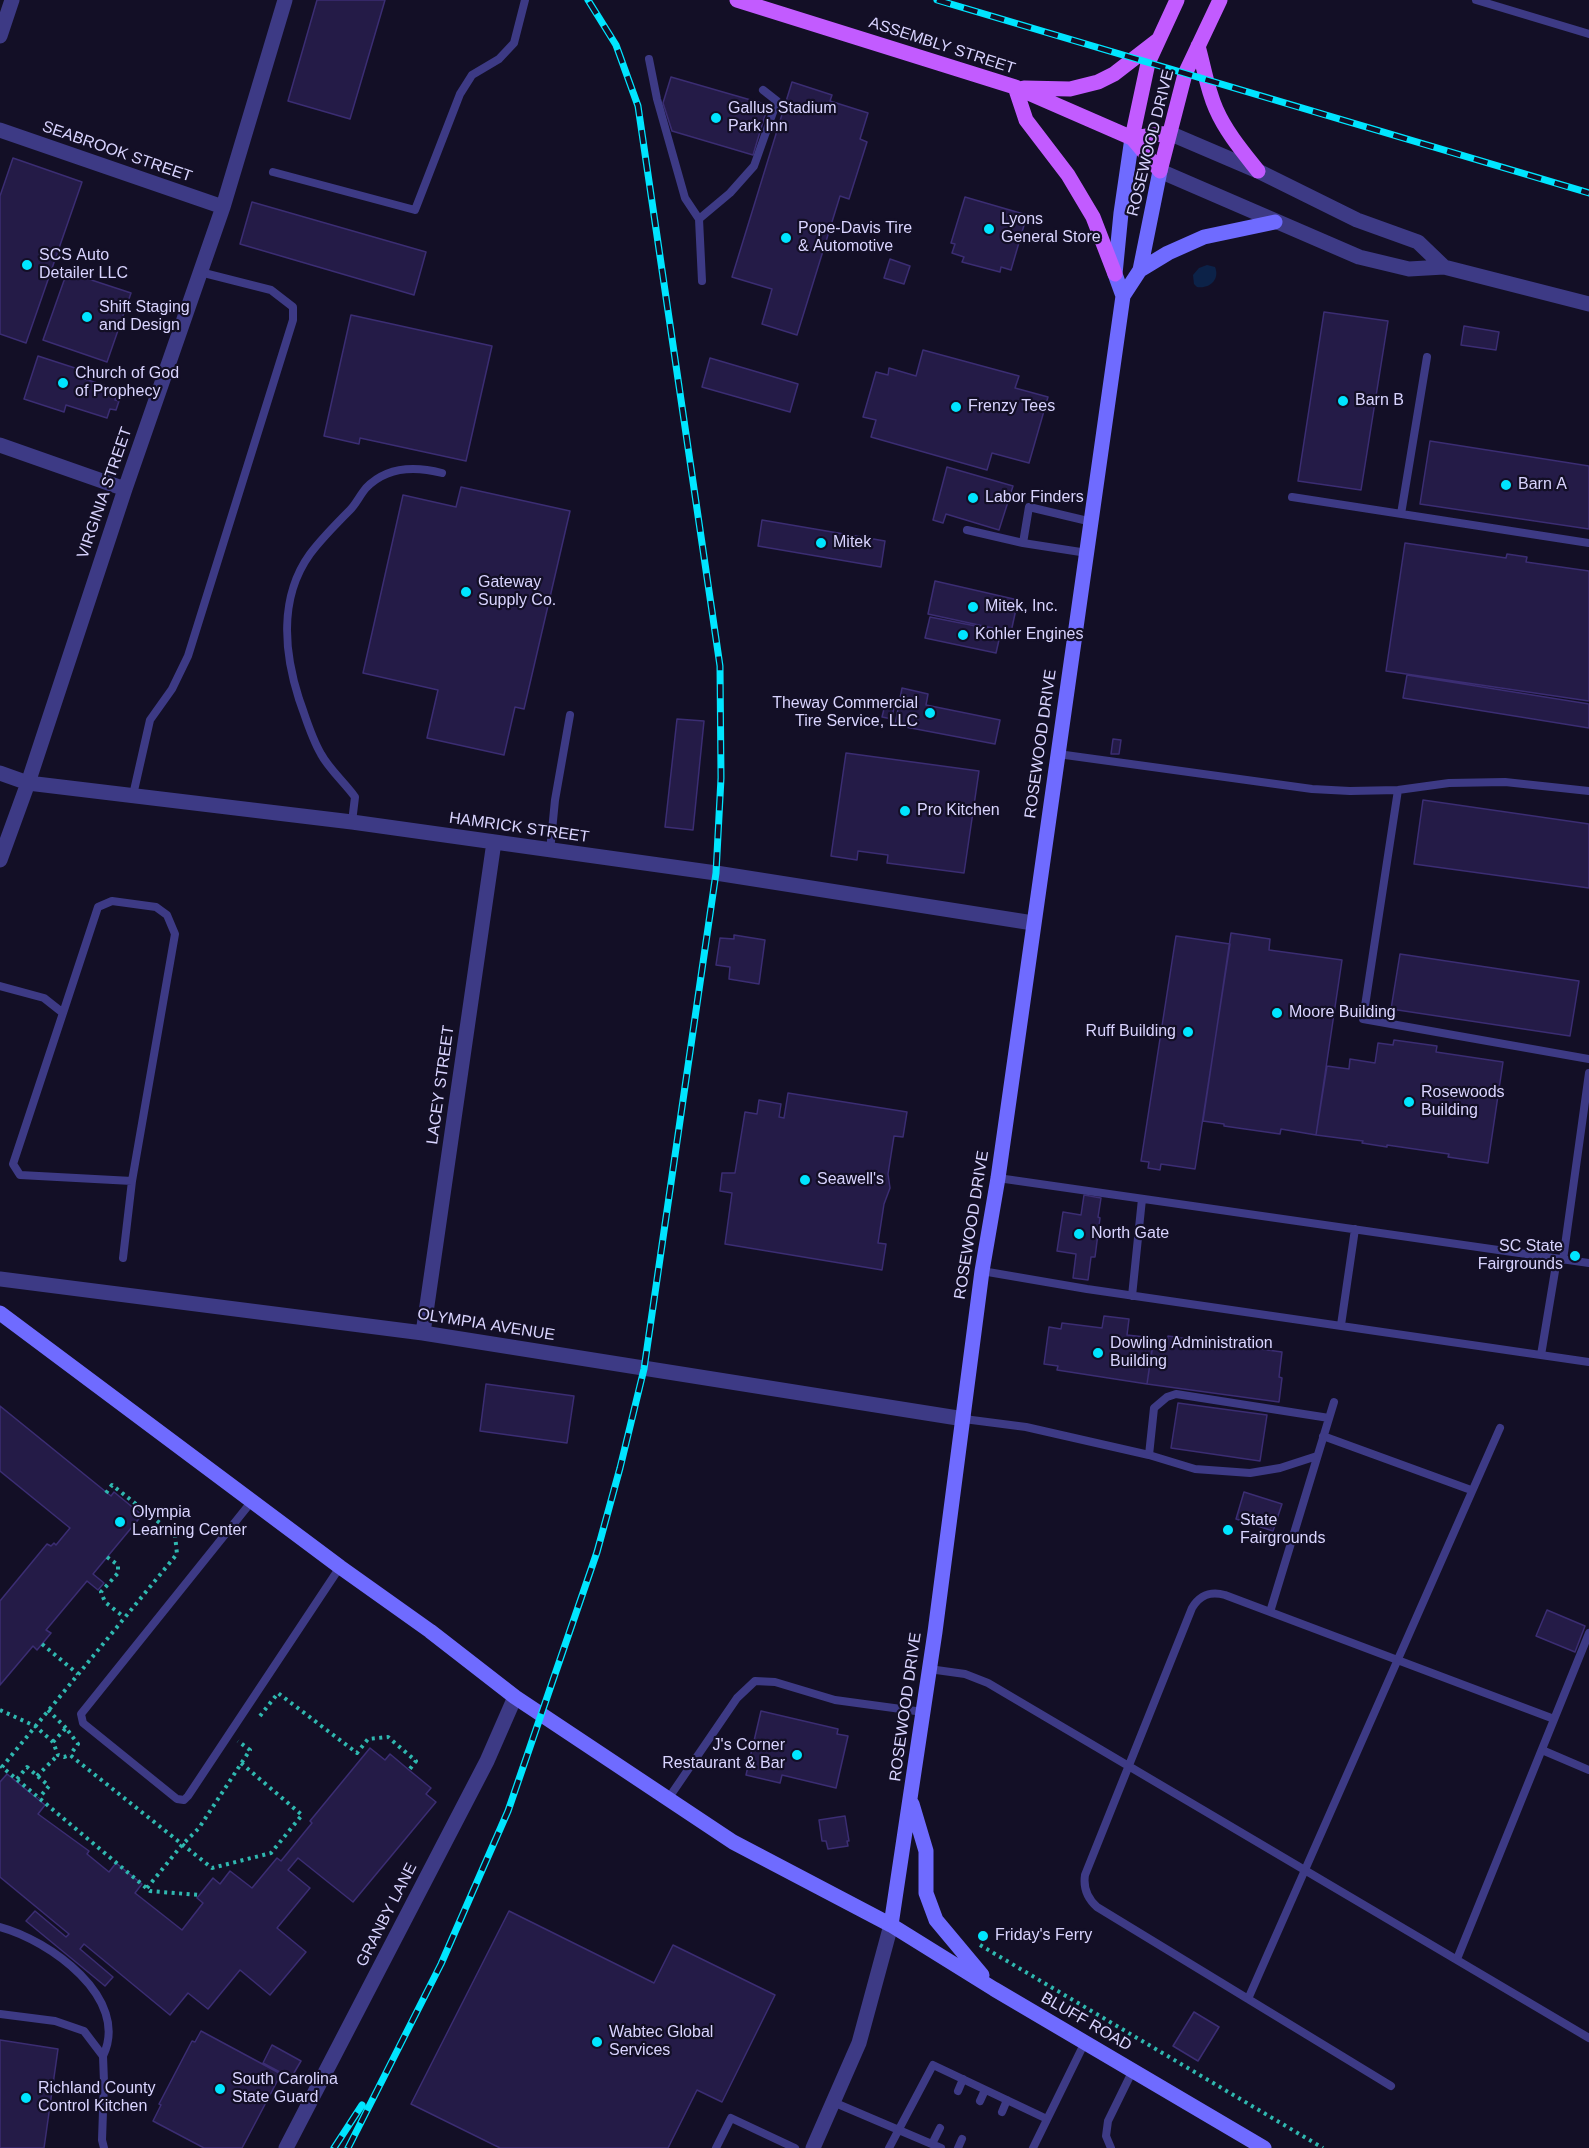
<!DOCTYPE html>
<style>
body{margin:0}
canvas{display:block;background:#130f26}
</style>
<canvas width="1589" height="2148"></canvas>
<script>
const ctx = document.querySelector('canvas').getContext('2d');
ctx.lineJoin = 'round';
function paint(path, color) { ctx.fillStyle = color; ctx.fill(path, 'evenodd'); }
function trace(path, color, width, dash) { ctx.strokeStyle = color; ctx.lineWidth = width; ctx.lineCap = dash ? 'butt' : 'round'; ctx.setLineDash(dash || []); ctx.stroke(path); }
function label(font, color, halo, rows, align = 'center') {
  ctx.font = font + ' Helvetica,sans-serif'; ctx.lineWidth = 4.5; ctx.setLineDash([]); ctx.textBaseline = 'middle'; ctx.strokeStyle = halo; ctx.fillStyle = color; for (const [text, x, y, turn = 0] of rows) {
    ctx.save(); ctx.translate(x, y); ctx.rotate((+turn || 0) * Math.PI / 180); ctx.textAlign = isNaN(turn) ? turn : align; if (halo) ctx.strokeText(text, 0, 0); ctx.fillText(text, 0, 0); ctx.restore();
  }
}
const water = new Path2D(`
 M 1207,265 L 1215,267 C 1220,279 1210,289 1197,287 L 1194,284 L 1193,275 L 1199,268 Z`);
const building = new Path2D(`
 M 317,0 L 385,0 L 350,119 L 288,101 Z
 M 671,77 L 768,105 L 753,155 L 672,131 L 663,103 Z
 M 792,82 L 832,95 L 830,101 L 868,113 L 860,139 L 867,142 L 849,199 L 840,196 L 797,335 L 762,324 L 772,289 L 732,277 Z
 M 13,158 L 82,182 L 26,343 L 0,334 L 0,196 Z
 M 965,197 L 1027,215 L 1011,270 L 1001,267 L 1000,272 L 962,262 L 964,257 L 952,253 L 955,244 L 951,243 Z
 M 252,202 L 426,252 L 414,295 L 240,244 Z
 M 890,259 L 910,266 L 904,284 L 884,278 Z
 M 67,272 L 131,293 L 107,362 L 43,340 Z
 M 1324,312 L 1388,321 L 1361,490 L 1298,481 Z
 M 351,315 L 492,346 L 466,461 L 360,438 L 359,444 L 324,436 Z
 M 1464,326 L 1499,332 L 1496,350 L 1461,345 Z
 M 923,350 L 1019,376 L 1015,388 L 1048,397 L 1029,463 L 992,453 L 987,470 L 871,437 L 876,420 L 863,417 L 876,372 L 888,375 L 889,368 L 916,376 Z
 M 38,356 L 78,369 L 76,376 L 118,390 L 115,400 L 119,401 L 116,410 L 110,409 L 107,418 L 66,405 L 64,412 L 24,399 Z
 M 710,358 L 798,384 L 790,412 L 702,387 Z
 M 1430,441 L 1589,466 L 1589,529 L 1420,504 Z
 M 947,467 L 1013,486 L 999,530 L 946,514 L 943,523 L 933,520 Z
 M 461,487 L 570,511 L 524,709 L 515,707 L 504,755 L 427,738 L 438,690 L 363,673 L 403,495 L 456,507 Z
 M 762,520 L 885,541 L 881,567 L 758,546 Z
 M 1405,543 L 1506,558 L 1507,554 L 1527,557 L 1526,562 L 1589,571 L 1589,701 L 1386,671 Z
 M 935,581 L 1018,600 L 1011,632 L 928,614 Z
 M 930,617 L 1001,631 L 996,653 L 925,638 Z
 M 1407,675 L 1589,704 L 1589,728 L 1403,698 Z
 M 902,688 L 928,694 L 926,705 L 1000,720 L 995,744 L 895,725 Z
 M 885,705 L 894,707 L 892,719 L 882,717 Z
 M 677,719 L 704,721 L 693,830 L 665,827 Z
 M 1113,739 L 1121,740 L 1119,754 L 1111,754 Z
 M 846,753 L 979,771 L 964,873 L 887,863 L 888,855 L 858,851 L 857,860 L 831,856 Z
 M 1423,800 L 1589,824 L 1589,888 L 1414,864 Z
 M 1231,933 L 1270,939 L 1269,950 L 1342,960 L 1316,1135 L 1281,1129 L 1280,1134 L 1224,1126 L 1224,1124 L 1203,1121 Z
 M 734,935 L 765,940 L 759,984 L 729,979 L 730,967 L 716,965 L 720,938 L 734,939 Z
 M 1176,936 L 1230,944 L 1195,1169 L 1161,1164 L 1160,1170 L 1148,1168 L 1149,1162 L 1141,1161 Z
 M 1400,954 L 1579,981 L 1570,1036 L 1391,1009 Z
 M 1394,1040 L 1437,1046 L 1436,1052 L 1503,1062 L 1488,1163 L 1448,1157 L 1449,1154 L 1387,1145 L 1387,1147 L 1362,1143 L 1363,1141 L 1316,1135 L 1327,1066 L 1349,1069 L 1350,1059 L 1375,1063 L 1378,1043 L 1393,1045 Z
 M 788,1093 L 907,1112 L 903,1137 L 894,1136 L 888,1174 L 890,1188 L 884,1204 L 878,1243 L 886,1244 L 882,1270 L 725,1244 L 732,1193 L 720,1191 L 722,1173 L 735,1173 L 745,1112 L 757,1114 L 759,1100 L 781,1104 L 779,1117 L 784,1118 Z
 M 1084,1195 L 1101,1198 L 1098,1217 L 1100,1218 L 1095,1257 L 1091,1257 L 1088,1280 L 1073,1278 L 1076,1254 L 1057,1251 L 1063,1212 L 1081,1215 Z
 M 1104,1316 L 1129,1319 L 1127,1335 L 1154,1338 L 1147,1384 L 1057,1370 L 1058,1366 L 1044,1364 L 1049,1327 L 1061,1329 L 1062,1323 L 1102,1328 Z
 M 1168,1336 L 1282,1352 L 1279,1377 L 1282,1378 L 1279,1402 L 1147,1384 L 1153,1342 L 1167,1343 Z
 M 486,1384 L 574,1396 L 567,1443 L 480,1431 Z
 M 1178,1403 L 1267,1415 L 1260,1461 L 1171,1448 Z
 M 0,1406 L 111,1496 L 114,1492 L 142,1515 L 93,1574 L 104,1583 L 98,1590 L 87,1581 L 46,1630 L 51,1633 L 42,1644 L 37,1650 L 33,1646 L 0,1685 L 0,1601 L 47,1544 L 51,1546 L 54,1543 L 56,1545 L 70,1528 L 0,1471 Z
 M 1244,1492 L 1282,1504 L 1273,1531 L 1236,1519 Z
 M 1547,1610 L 1585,1626 L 1575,1652 L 1536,1636 Z
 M 761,1711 L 838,1729 L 837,1734 L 848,1736 L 836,1788 L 782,1775 L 780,1783 L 746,1775 Z
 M 370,1748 L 385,1760 L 390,1754 L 409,1770 L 431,1788 L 426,1794 L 436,1802 L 353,1902 L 298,1858 L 288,1870 L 310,1888 L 277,1928 L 306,1952 L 270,1995 L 240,1970 L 208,2009 L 188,1993 L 170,2015 L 84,1944 L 80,1949 L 113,1977 L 105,1986 L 26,1921 L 35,1911 L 66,1937 L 69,1934 L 0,1877 L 0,1782 L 7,1774 L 45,1805 L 38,1814 L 89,1851 L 87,1854 L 109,1872 L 116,1863 L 142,1884 L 135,1893 L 182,1930 L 203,1903 L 197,1898 L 213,1878 L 220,1884 L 230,1871 L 252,1888 L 277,1858 L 281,1861 L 312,1823 L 310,1821 Z
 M 845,1816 L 849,1841 L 847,1841 L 848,1846 L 828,1849 L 826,1841 L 822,1841 L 819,1820 Z
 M 509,1911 L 654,1983 L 673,1945 L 775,1995 L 722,2102 L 697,2090 L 668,2148 L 500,2148 L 411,2104 Z
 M 1194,2012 L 1219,2027 L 1198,2061 L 1173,2046 Z
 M 201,2031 L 281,2074 L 242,2148 L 204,2148 L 153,2121 L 161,2105 L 159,2104 L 192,2041 L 195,2042 Z
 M 0,2040 L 58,2049 L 44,2148 L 0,2148 Z
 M 272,2045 L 301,2061 L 291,2078 L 263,2063 Z`);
const path = new Path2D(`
 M 106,1493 L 112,1485 L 175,1535 L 177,1554 L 2,1767 L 150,1891 L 199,1895
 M 107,1557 L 118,1565 L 118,1573 L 101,1592 L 105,1602 L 124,1617
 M 42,1644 L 78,1674
 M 0,1710 L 35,1726 L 53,1742 L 58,1755 L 64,1757 L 70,1755 L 212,1868 L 271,1853 L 302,1815 L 241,1763
 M 48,1710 L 66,1728
 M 260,1716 L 278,1693 L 357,1753 L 368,1739 L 388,1737 L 416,1761 L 409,1770
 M 53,1742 L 66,1728 L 78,1744 L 70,1755
 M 37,1776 L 58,1755
 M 17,1779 L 27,1767 L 49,1786 L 39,1798
 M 147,1888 L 182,1845 L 199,1828 L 250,1750 L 238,1741
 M 980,1945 L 1323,2148`);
const service = new Path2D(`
 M 1476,0 L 1589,34
 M 649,59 L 657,99 L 685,198 L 699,219 L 702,281
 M 273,172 L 415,210 L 460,94 L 472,75 L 499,59 L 514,43 L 525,0
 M 699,219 L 730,193 L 754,166 L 777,101 L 763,90
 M 1292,497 L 1589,543
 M 1401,514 L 1427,357
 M 967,530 L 1023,543 L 1029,507 L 1092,522
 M 1023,543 L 1087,553
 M 1058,754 L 1312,789 L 1350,791 L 1398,790 L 1449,783 L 1505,782 L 1589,791
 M 1398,790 L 1363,1019 L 1589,1059
 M 133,795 L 150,720 L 172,689 L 188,656 L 293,320 L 293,307 L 271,290 L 200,272
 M 352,822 L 355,797 C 345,783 329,769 321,754 C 311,737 306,718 299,699 C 284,652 279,597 310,554 C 322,538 336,524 350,510 C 356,504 360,495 366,488 C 387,466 415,466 442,473
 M 550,851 L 555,800 L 570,715
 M 0,986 L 44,998 L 63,1013 L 13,1164 L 20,1175 L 132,1181 L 123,1258
 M 63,1013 L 98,907 L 112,901 L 156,907 L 167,915 L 175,934 L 132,1181
 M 998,1178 L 1589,1263
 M 1563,1260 L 1589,1073
 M 982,1271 L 1087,1289 L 1589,1362
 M 1132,1296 L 1142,1199
 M 1341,1325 L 1355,1229
 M 1541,1355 L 1557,1259
 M 964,1419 L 1026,1427 L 1149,1455 L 1195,1469 L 1250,1473 L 1280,1468 L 1317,1456
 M 1323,1436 L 1471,1490
 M 1149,1455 L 1154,1408 L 1167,1397 L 1176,1394 L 1329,1418
 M 252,1501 L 81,1714 L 83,1723 L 177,1799 L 184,1800 L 188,1796 L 340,1567
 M 1270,1612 L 1334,1402
 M 929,1669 L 965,1674 L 988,1683 L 1589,2038
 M 1542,1750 L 1589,1770
 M 668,1799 L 737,1698 L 755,1681 L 775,1682 L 835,1700 L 923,1712
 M 0,1927 C 49,1940 131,1998 103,2056
 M 1457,1959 L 1589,1633
 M 1248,1999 L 1500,1428
 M 0,2014 L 55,2021 L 84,2031 L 103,2056 L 104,2082 L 102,2140 L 104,2148
 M 1391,2086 L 1097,1907 C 1087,1898 1083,1888 1085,1875 L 1192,1608 C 1200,1595 1210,1591 1225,1595 L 1554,1719
 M 958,2091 L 963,2079
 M 980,2101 L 985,2090
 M 833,2102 L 941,2148
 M 1002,2112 L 1007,2100
 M 932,2144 L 940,2128
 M 716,2148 L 731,2118 L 795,2148
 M 889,2148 L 933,2065 L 1047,2119
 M 958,2148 L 962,2139
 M 1033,2148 L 1085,2042
 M 1111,2148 L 1106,2136 L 1108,2121 L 1133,2070`);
const minor = new Path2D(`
 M 0,36 L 12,0
 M 0,130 L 223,207
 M 1169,133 L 1258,171 L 1357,220 L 1418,242 L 1444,267
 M 1160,171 L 1359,257 L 1409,269 L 1444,267 L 1589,304
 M 0,445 L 125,489
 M 0,773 L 28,783 L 352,822 L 716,873 L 1033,923
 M 0,860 L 28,783 L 125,489 L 223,207 L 285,0
 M 0,1279 L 423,1333 L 964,1419
 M 423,1333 L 494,842
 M 286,2148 L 487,1761 L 515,1697
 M 813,2148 L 859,2043 L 891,1925`);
const secondary = new Path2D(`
 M 1140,270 L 1168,253 L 1204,237 L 1275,222
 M 1123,296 L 1115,274 L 1121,213 L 1132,138
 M 0,1313 L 340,1567 L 430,1631 L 515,1697 L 733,1842 L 891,1925 L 994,1989 L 1264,2148
 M 912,1804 L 926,1851 L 926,1893 L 936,1920 L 982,1975
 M 891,1925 L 935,1632 L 982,1271 L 998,1178 L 1123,296 L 1140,270 L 1160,171`);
const primary = new Path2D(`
 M 737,0 L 1015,87 L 1132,138 L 1160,171
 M 1198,46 C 1204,67 1207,89 1216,109 C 1226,132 1243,152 1258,171
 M 1015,87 L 1026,120 L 1068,175 L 1093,217 L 1115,274
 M 1024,88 L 1070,89 L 1098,82 L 1114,74 L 1158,40
 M 1132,138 L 1148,63 L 1177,0
 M 1132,138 L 1169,133
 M 1160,171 L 1185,74 L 1220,0`);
const rail = new Path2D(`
 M 937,0 L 1589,193
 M 334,2148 L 362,2105
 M 348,2148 L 441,1964 L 508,1811 L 597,1552 L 620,1468 L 644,1369 L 716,873 L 721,778 L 720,666 L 638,106 L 616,45 L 588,0`);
const markers = [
 [716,118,6,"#00e5ff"],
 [989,229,6,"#00e5ff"],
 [786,238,6,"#00e5ff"],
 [27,265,6,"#00e5ff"],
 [87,317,6,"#00e5ff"],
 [63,383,6,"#00e5ff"],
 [1343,401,6,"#00e5ff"],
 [956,407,6,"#00e5ff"],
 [1506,485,6,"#00e5ff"],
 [973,498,6,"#00e5ff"],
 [821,543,6,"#00e5ff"],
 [466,592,6,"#00e5ff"],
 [973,607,6,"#00e5ff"],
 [963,635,6,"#00e5ff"],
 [930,713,6,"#00e5ff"],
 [905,811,6,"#00e5ff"],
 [1277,1013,6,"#00e5ff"],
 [1188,1032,6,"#00e5ff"],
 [1409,1102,6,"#00e5ff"],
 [805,1180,6,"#00e5ff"],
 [1079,1234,6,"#00e5ff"],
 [1575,1256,6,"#00e5ff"],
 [1098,1353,6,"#00e5ff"],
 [120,1522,6,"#00e5ff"],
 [1228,1530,6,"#00e5ff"],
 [797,1755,6,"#00e5ff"],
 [983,1936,6,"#00e5ff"],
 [597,2042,6,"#00e5ff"],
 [220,2089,6,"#00e5ff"],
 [26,2098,6,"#00e5ff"]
];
const streetNames = [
 ["ASSEMBLY STREET",942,46,18],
 ["ROSEWOOD DRIVE",1151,143,-76],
 ["SEABROOK STREET",117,152,19],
 ["VIRGINIA STREET",105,493,-71],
 ["ROSEWOOD DRIVE",1041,744,-82],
 ["HAMRICK STREET",519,828,8],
 ["LACEY STREET",441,1085,-82],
 ["ROSEWOOD DRIVE",972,1225,-81],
 ["OLYMPIA AVENUE",486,1325,9],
 ["ROSEWOOD DRIVE",906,1707,-82],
 ["GRANBY LANE",387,1915,-63],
 ["BLUFF ROAD",1086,2022,30]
];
const poiNames = [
 ["Gallus Stadium",728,109],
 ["Park Inn",728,127],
 ["Lyons",1001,220],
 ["General Store",1001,238],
 ["Pope-Davis Tire",798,229],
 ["& Automotive",798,247],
 ["SCS Auto",39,256],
 ["Detailer LLC",39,274],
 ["Shift Staging",99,308],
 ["and Design",99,326],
 ["Church of God",75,374],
 ["of Prophecy",75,392],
 ["Barn B",1355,401],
 ["Frenzy Tees",968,407],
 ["Barn A",1518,485],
 ["Labor Finders",985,498],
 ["Mitek",833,543],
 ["Gateway",478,583],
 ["Supply Co.",478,601],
 ["Mitek, Inc.",985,607],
 ["Kohler Engines",975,635],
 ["Theway Commercial",918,704,"right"],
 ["Tire Service, LLC",918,722,"right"],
 ["Pro Kitchen",917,811],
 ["Moore Building",1289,1013],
 ["Ruff Building",1176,1032,"right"],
 ["Rosewoods",1421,1093],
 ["Building",1421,1111],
 ["Seawell's",817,1180],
 ["North Gate",1091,1234],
 ["SC State",1563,1247,"right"],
 ["Fairgrounds",1563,1265,"right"],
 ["Dowling Administration",1110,1344],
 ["Building",1110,1362],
 ["Olympia",132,1513],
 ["Learning Center",132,1531],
 ["State",1240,1521],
 ["Fairgrounds",1240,1539],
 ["J's Corner",785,1746,"right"],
 ["Restaurant & Bar",785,1764,"right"],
 ["Friday's Ferry",995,1936],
 ["Wabtec Global",609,2033],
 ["Services",609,2051],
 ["South Carolina",232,2080],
 ["State Guard",232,2098],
 ["Richland County",38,2089],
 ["Control Kitchen",38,2107]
];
paint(water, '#0c2248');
paint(building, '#241b47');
trace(building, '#3b2d73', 1.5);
trace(path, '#2fb8b0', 4, [3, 4.5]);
trace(service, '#3d3a85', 8);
trace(minor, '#3d3a85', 15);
trace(secondary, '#6f6bff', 15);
trace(primary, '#c25bff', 15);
trace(rail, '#00e5ff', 7);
trace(rail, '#130f26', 4.5, [14]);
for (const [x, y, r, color] of markers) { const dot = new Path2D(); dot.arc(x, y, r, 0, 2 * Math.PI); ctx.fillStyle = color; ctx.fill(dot); trace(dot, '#130f26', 2); }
label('16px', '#d9d4ff', '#130f26', streetNames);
label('16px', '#d9d4ff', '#130f26', poiNames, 'left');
</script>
